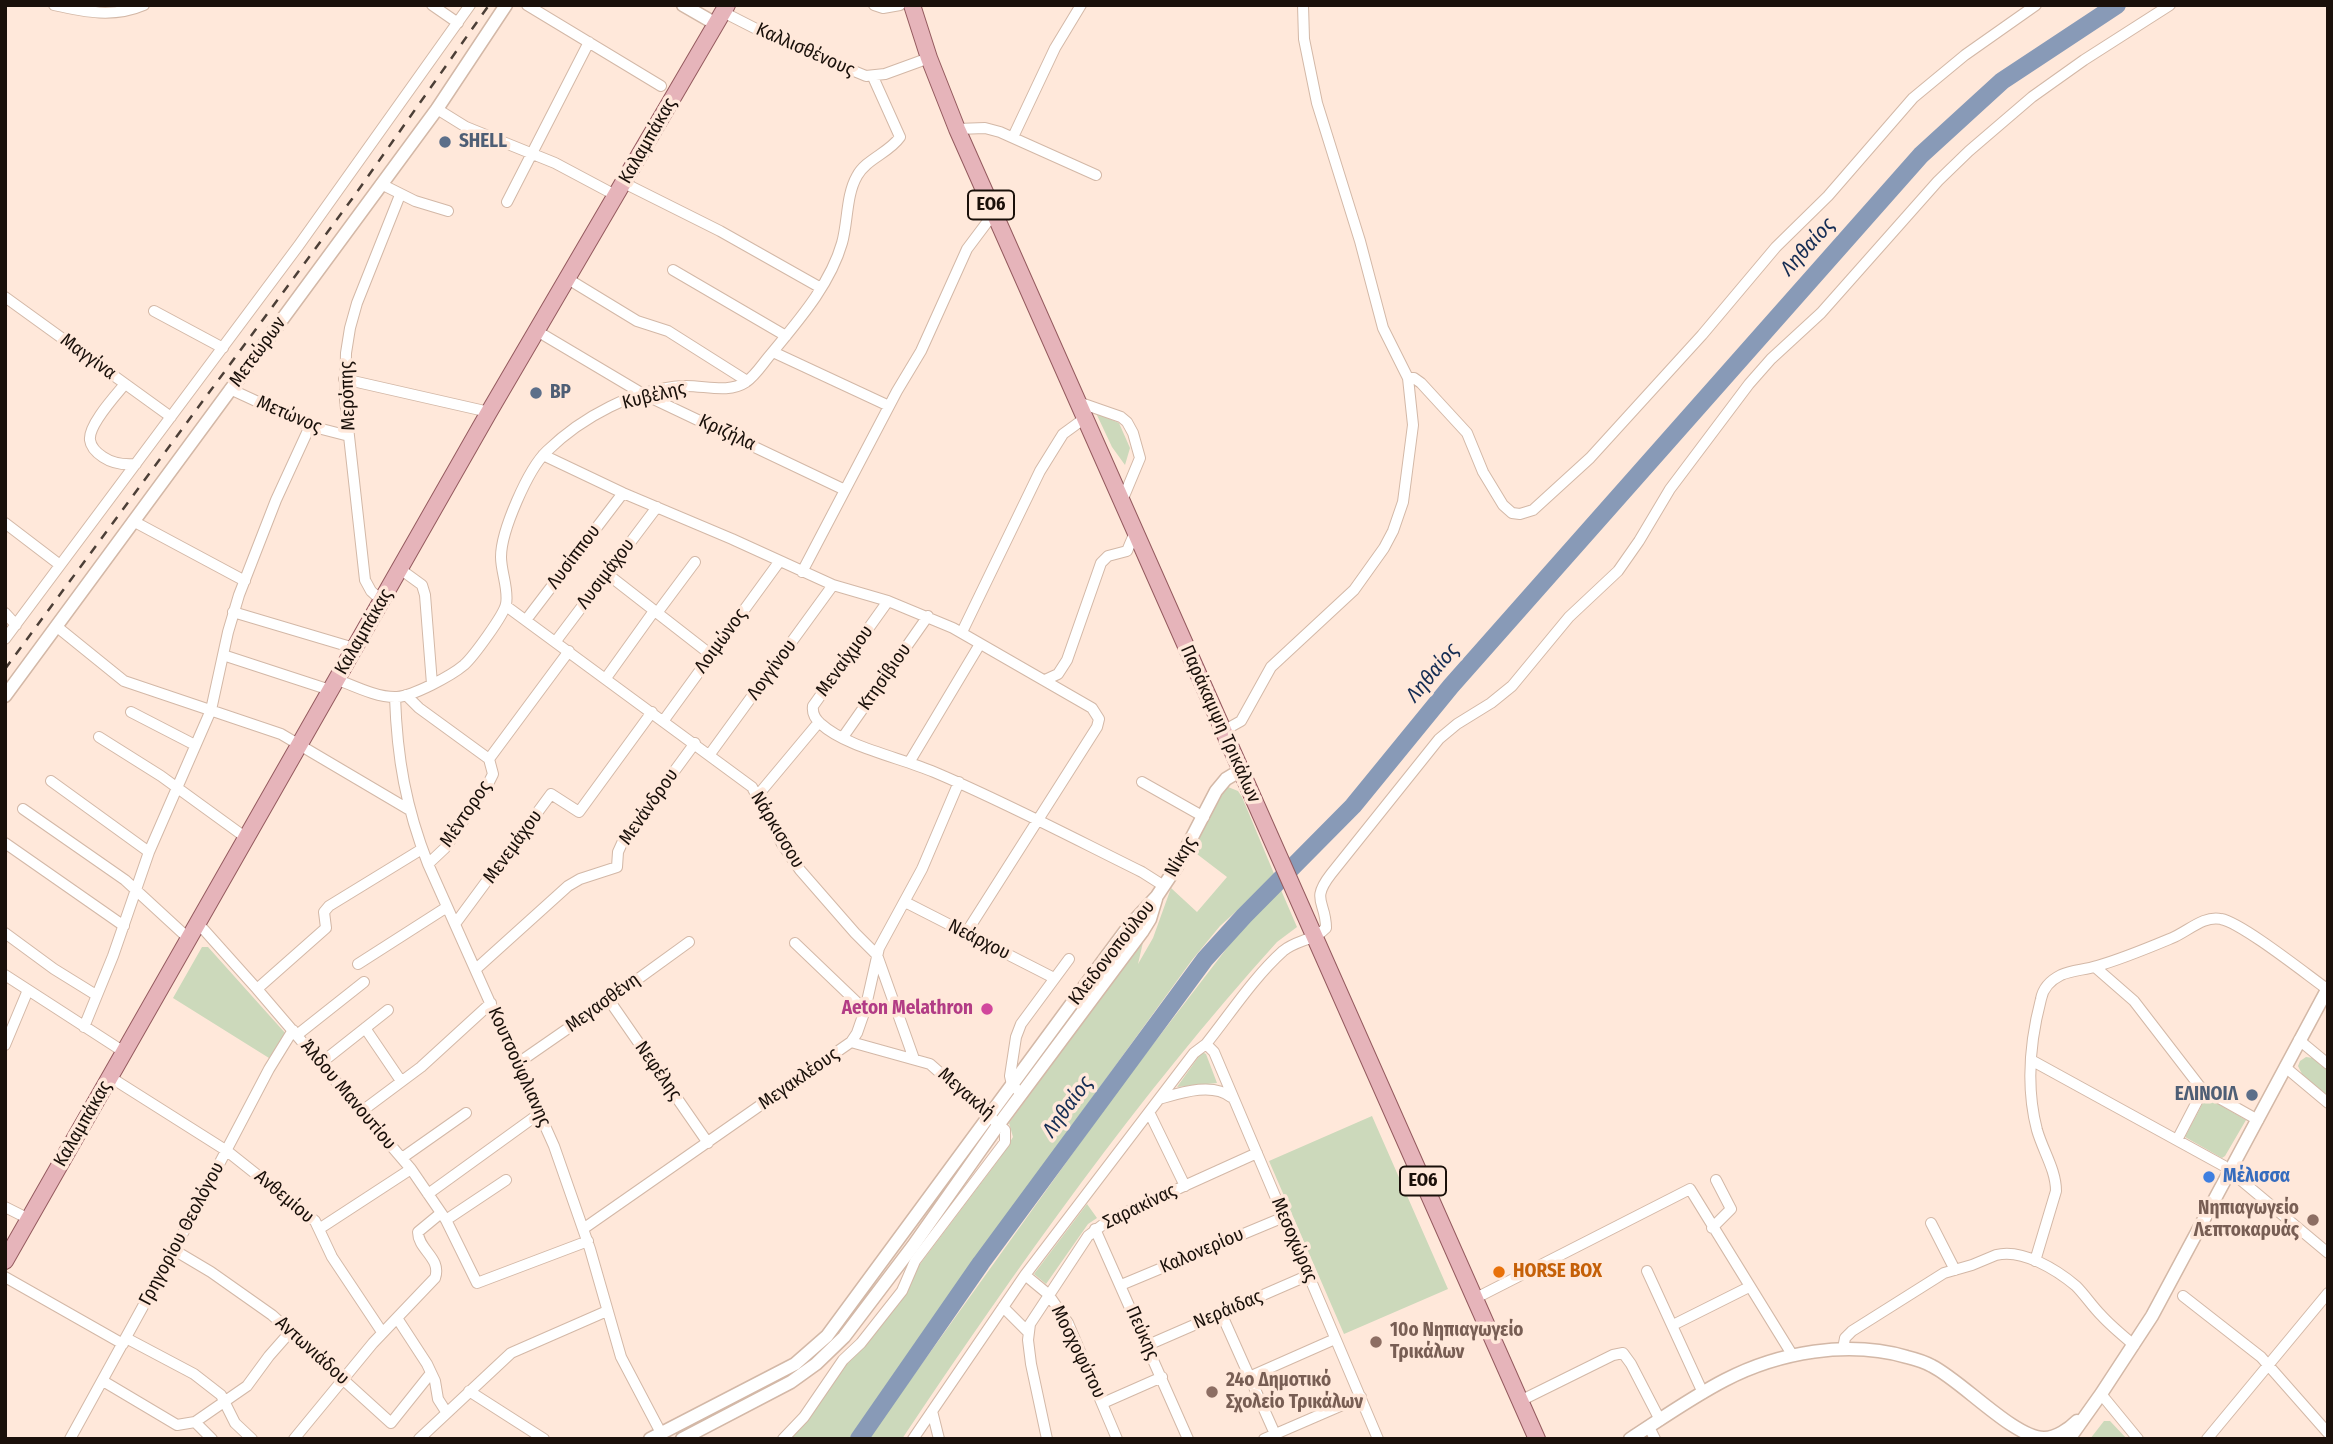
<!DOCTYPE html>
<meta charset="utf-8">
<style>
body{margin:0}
#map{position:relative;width:2333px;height:1444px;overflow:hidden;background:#ffe8da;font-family:"Fira Sans Condensed",sans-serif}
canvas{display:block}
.frame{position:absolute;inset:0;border:7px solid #1a100a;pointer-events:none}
</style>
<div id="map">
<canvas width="2333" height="1444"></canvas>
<div class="frame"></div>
</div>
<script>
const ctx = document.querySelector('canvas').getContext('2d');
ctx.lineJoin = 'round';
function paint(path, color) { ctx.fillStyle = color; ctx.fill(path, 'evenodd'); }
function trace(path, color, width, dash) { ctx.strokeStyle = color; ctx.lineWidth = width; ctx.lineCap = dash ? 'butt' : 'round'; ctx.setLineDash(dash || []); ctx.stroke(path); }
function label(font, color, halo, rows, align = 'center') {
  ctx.font = font + ' "Fira Sans Condensed",sans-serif'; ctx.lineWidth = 7; ctx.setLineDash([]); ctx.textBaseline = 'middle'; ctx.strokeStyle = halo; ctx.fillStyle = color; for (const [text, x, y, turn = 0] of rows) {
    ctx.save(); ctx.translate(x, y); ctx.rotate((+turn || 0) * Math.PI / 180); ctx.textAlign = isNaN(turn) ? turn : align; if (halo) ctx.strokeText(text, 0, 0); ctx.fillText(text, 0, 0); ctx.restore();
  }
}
const green = new Path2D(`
 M 1096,413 L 1119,423 L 1130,448 L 1125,465 L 1112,447 Z
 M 1228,787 L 1238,791 L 1242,797 L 1275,876 L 1220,926 L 1192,960 L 944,1302 L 849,1439 L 788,1439 L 1000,1158 L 1013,1137 L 1009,1123 L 1144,938 L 1138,964 L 1153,938 L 1171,888 L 1197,912 L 1227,877 L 1193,851 C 1201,834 1213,798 1228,787 Z
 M 1281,890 L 1297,927 L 1277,942 C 1138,1096 1017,1267 902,1439 L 868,1439 L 1121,1086 L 1247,922 Z
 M 202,947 L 208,947 L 286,1034 L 269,1058 L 173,998 Z
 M 1202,1052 L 1206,1054 L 1217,1083 L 1177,1087 Z
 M 2306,1057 L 2313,1058 L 2328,1070 L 2328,1097 L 2303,1076 L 2298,1066 L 2300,1061 Z
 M 2206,1097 L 2246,1120 L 2225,1156 L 2222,1158 L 2185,1137 Z
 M 1372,1116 L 1448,1289 L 1344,1334 L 1269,1161 Z
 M 1087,1204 L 1097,1218 L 1088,1224 L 1046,1284 L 1034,1274 Z
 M 2104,1421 L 2110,1421 L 2127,1439 L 2090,1439 Z`);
const river = new Path2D(`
 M 859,1439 L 981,1263 L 1205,959 L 1244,916 L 1353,806 L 1451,686 L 1921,155 L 2002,81 L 2117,5`);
const minor = new Path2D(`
 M 54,5 C 85,12 114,18 144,5
 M 432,5 L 458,23
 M 527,5 L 661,86
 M 874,5 L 883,8 L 900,5
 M 723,12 L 774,38 L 866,76 L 885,74 L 929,58
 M 437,109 L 466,127 L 555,163 L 617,196
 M 957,129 L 985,128 L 1000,132 L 1096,175
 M 1013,137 L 1055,48 L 1081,5
 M 624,183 L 720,231 L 821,288
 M 381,184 L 415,201 L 448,211
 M 507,202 L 589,42
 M 673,270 L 786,336
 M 568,279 L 637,321 L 668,331 L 747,381
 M 5,297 L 171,417
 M 154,311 L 223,348
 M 537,331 L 643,394 L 845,490
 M 773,352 L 889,406
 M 1408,378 L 1414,378 L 1421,383 L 1467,433 L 1483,472 L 1503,505 L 1512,513 L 1520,514 L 1533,510 L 1590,458 L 1702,335 L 1776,247 L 1828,196 L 1913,98 L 1965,55 L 2036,5
 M 344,379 L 489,412
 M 125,384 C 116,395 88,425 90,440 C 91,448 97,453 103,457 C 112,463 125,465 136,464
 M 230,389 L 310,426 L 349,436
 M 1078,402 L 1121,417 L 1127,422 L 1133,433 L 1140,458 L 1122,501
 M 543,455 L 623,493 L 732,539 L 833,585 L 888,601 L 953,628 L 1092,708 L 1099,719 L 1097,727 L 966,933
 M 133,521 L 245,581
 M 5,523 L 60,565
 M 400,569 L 422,585 L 425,595 L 432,684
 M 802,572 L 897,391 L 921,351 L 967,249 L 994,213
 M 606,573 L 710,654
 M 381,600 L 371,591 L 365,580 L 345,400 L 346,353 L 350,328 L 357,303 L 400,195
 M 888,601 L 813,706 C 812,713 815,719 821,724 C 846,747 902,758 934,772 C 1005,802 1073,838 1142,872 L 1164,886
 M 506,606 L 752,787 L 782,844 L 800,870 L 855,933 L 877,955 L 914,1059
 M 233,612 L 354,648
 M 5,613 L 16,625
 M 657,613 L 695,562
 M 526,620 L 623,493
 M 56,626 L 124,681 L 281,734 L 408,809
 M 962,632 L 1040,471 L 1063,434 L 1085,418
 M 5,639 L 299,245 L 470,5
 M 556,641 L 657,507
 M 223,655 L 330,690
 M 606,678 L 654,611
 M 336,679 C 354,686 378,698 397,697 C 413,696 451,676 464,665 C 473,657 504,615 506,604 C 509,590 501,572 501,557 C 501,531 528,469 547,451 C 582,417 634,389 683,386 C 704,385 728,394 746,382 C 756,375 763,363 771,354 C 798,321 830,285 842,243 C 848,222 846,195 857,176 C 866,159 889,153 900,137 L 873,77
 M 1045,680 L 1058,674 L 1067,660 L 1101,563 L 1108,556 L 1127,551 L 1135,532
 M 406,695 L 419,708 L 489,759
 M 395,697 C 397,758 406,808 428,864 L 554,1146 L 590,1249 L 621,1357 L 661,1433
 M 131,712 L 195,745
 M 664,720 L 779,562
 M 1223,731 L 1241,721 L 1271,667 L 1354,590 L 1384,548 L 1393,531 L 1403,502 L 1413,425 L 1408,378 L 1383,328 L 1360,241 L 1317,103 L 1304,39 L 1303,5
 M 99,737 L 161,776 L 245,837
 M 843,737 L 928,616
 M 710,754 L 833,585
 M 489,759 L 569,651
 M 910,761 L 980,644
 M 51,781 L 149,852
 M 1142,782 L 1204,817
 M 758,795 L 819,722
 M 23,809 L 125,880 L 188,938
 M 5,843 L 124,926
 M 428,864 L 445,848 L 489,782 L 493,774 L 489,759
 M 905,902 L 1054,978
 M 197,922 L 257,989 L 411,1169 L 446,1220 L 477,1283 L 588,1241
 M 455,924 L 551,794 L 579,812 L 652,712
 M 5,933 L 54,969 L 96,995
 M 795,943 L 865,1010
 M 358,964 L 447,907
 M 2095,967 L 2134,1001 L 2201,1088 L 2258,1120
 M 476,969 L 568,886 L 580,879 L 617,867 L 618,852 L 623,841 L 695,743
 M 5,975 L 124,1052
 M 257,989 L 326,928 L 324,912 L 329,906 L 422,849
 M 609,1000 L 708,1143
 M 84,1027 L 113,956 L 149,852 L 211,710 L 228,632 L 239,595 L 276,500 L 310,426
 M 365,1028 L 401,1081
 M 297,1035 L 364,982
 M 2299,1040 L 2328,1064
 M 1206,1044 L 1214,1052 L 1378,1439
 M 5,1045 L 28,990
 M 2031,1060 L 2224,1166 L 2328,1253
 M 321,1063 L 388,1010
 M 518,1063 L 609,1000 L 689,942
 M 2285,1067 L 2328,1103
 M 110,1077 L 227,1151 L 315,1221 L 332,1257 L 382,1332
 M 1022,1094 L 1012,1085 L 1010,1076 L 1016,1037 L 1021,1024 L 1069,959
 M 1159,1099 C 1180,1093 1212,1082 1231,1097
 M 362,1111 L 421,1067 L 491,1003
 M 1149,1112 L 1185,1186
 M 2177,1140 L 2203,1090
 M 402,1158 L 466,1113
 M 428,1194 L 540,1113
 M 5,1207 L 29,1219
 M 446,1220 L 506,1180
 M 1931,1223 L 1955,1270
 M 1712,1228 L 1731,1209 L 1716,1180
 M 319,1229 L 411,1169
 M 583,1229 L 851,1042 L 857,1033 L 865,1010 L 879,948 L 922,869 L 959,782
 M 1095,1229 L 1188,1439
 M 174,1250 L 211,1272 L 272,1315 L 391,1423 L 431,1373
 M 2035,1261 L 2056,1191 C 2056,1170 2043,1151 2037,1130 C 2026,1088 2030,1041 2041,999 C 2043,988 2051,980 2061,975 C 2072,970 2085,970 2097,966 C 2122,959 2148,948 2172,938 C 2187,932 2204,915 2221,919 C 2242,923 2306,974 2327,989
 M 1647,1271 L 1703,1393
 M 1025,1275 L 1048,1294 L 1068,1323 L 1117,1439
 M 5,1277 L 123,1344
 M 1121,1285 L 1284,1217
 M 2183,1296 L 2261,1357 L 2328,1433
 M 1474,1299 L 1690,1189 L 1793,1356
 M 1003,1307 L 1028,1332
 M 1221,1313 L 1275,1434
 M 397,1318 L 427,1364 L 435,1381 L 438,1399 L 445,1410 L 449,1410
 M 1673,1325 L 1749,1287
 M 126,1338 L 194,1374 L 221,1395 L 235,1423 L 252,1439
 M 1148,1345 L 1309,1275
 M 1843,1349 L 1845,1338 L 1852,1331 L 1944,1273 L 1972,1265 L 1996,1255 C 2022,1248 2057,1270 2076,1286 C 2085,1295 2092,1306 2101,1315 C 2111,1326 2122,1335 2134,1345
 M 1249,1377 L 1335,1339
 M 103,1381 L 177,1425 L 195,1422 L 247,1386 L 269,1356 L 291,1331
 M 469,1391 L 544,1439
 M 2101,1394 L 2138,1439
 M 1520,1401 L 1613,1355 L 1623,1353 L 1631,1364 L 1660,1420
 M 1103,1403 L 1162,1377
 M 932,1411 L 939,1439
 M 195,1422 L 212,1439
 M 1649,1427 L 1655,1439
 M 70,1439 L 174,1250 L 269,1069 L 293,1030
 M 294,1439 L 373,1343 L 435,1278 C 442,1258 418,1250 418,1232 L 441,1213
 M 419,1439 L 511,1353 L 607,1311
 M 783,1439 L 804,1417 L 843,1360 L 861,1343 L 902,1291 L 915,1261 L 1005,1142 L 1005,1130 L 930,1064 L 851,1042
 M 913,1439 L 1025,1275 L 1194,1053 L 1206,1044 C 1230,1014 1254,977 1283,951 C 1296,940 1315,940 1326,928 C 1326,901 1310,901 1331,874 L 1439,739 L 1457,724 L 1491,703 L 1512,686 L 1569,617 L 1618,571 L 1639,541 L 1670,489 L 1749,384 L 1771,359 L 1821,313 L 1938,181 L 1969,151 L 2032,97 L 2084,60 L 2170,5
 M 1047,1439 L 1031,1364 L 1028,1340 L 1030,1324 L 1088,1236 L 1109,1220 L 1257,1153
 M 1264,1439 L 1361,1397
 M 2207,1439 L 2328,1293`);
const tertiary = new Path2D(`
 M 683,5 L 716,24
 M 5,696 L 437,109 L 506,5
 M 650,1439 L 795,1364 L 827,1336 L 1106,957 L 1129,926 L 1157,896 L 1177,866 L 1216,791 L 1226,779 L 1241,770
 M 682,1439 L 791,1382 L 816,1364 L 844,1337 L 913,1246 L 999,1124 L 1142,932 L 1150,919 L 1156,899
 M 1630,1439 C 1661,1419 1692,1397 1725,1380 C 1779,1352 1848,1340 1907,1357 C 1915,1359 1925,1362 1932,1366 C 1962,1381 2014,1438 2044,1438 C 2056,1438 2069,1429 2077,1421
 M 2069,1439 L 2101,1394 L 2152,1316 L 2328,988`);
const primary = new Path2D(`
 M 912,5 L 929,58 L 957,129 L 1537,1439
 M 5,1261 L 489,412 L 727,5`);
const rail = new Path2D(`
 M 5,669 L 352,199 L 489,5`);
const markers = [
 [445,142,7,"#5c6f8a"],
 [536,393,7,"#5c6f8a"],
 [987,1009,7,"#d1479c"],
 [2252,1095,7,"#5c6f8a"],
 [2209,1177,7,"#3f7fe0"],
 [2313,1220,7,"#8d6e63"],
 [1499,1272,7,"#e8710a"],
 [1376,1342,7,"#8d6e63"],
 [1212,1392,7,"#8d6e63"]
];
const shields = [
 [991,205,46],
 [1423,1181,46]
];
const shieldNames = [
 ["ΕΟ6",991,205],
 ["ΕΟ6",1423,1181]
];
const streetNames = [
 ["Καλλισθένους",805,50,24],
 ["Καλαμπάκας",648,141,-60],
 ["Μετεώρων",258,352,-54],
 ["Μαγγίνα",88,357,36],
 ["Μερόπης",348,396,-92],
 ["Κυβέλης",654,396,-14],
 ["Μετώνος",289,415,23],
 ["Κριζήλα",727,433,25],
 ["Λυσίππου",574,557,-53],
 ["Λυσιμάχου",606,574,-53],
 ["Καλαμπάκας",364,632,-60],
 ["Λοιμώνος",721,641,-54],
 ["Μεναίχμου",845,661,-54],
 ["Λογγίνου",772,670,-54],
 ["Κτησίβιου",885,677,-55],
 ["Παράκαμψη Τρικάλων",1220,724,66],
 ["Μενάνδρου",649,807,-55],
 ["Μέντορος",466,814,-56],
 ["Νάρκισσου",777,830,59],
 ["Μενεμάχου",513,847,-54],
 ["Νίκης",1181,857,-59],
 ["Νεάρχου",979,940,27],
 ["Κλειδονοπούλου",1112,953,-52],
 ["Μεγασθένη",603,1003,-36],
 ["Κουτσούφλιανης",519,1067,66],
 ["Νεφέλης",658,1071,55],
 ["Μεγακλέους",799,1079,-35],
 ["Μεγακλή",966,1094,41],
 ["Άλδου Μανουτίου",348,1095,50],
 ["Καλαμπάκας",83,1124,-60],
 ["Ανθεμίου",284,1197,40],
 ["Σαρακίνας",1140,1207,-26],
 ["Γρηγορίου Θεολόγου",182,1234,-62],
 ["Μεσοχώρας",1294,1240,67],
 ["Καλονερίου",1202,1251,-23],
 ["Νεράιδας",1228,1310,-23],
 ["Πεύκης",1142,1333,66],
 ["Αντωνιάδου",312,1351,42],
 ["Μοσχοφύτου",1078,1352,64]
];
const serviceNames = [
 ["SHELL",459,142],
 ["BP",550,393],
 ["ΕΛΙΝΟΙΛ",2238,1095,"right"]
];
const hotelNames = [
 ["Aeton Melathron",973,1009]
];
const shopNames = [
 ["Μέλισσα",2223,1177]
];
const educationNames = [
 ["Νηπιαγωγείο",2299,1209,"right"],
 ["Λεπτοκαρυάς",2299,1231,"right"],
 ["10ο Νηπιαγωγείο",1390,1331],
 ["Τρικάλων",1390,1353],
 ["24ο Δημοτικό",1226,1381],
 ["Σχολείο Τρικάλων",1226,1403]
];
const foodNames = [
 ["HORSE BOX",1513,1272]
];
const waterNames = [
 ["Ληθαίος",1808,247,-48],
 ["Ληθαίος",1433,673,-50],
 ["Ληθαίος",1068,1107,-54]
];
paint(green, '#ccd9bb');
trace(river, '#889ab7', 18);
trace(minor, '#d3b8a7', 12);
trace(tertiary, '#d3b8a7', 15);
trace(primary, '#945a5e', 18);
trace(minor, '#fff', 10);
trace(tertiary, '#fff', 12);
trace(primary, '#e6b4ba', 16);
trace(rail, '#4c3f37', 2.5, [9, 9]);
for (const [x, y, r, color] of markers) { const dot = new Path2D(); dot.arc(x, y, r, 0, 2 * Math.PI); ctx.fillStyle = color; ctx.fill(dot); trace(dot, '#ffe8da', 2.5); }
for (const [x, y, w] of shields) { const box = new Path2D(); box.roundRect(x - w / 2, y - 14.5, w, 29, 5); ctx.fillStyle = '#ffe8da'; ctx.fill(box); trace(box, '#1a100a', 2); }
label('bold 18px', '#1a100a', null, shieldNames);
label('19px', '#1a100a', '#ffe8da', streetNames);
label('bold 19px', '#4e5e75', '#ffe8da', serviceNames, 'left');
label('bold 19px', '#b23c85', '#ffe8da', hotelNames, 'right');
label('bold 19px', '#366cbe', '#ffe8da', shopNames, 'left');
label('bold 19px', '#785e54', '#ffe8da', educationNames, 'left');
label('bold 19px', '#c56008', '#ffe8da', foodNames, 'left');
label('italic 21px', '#142c53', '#ffe8da', waterNames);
</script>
